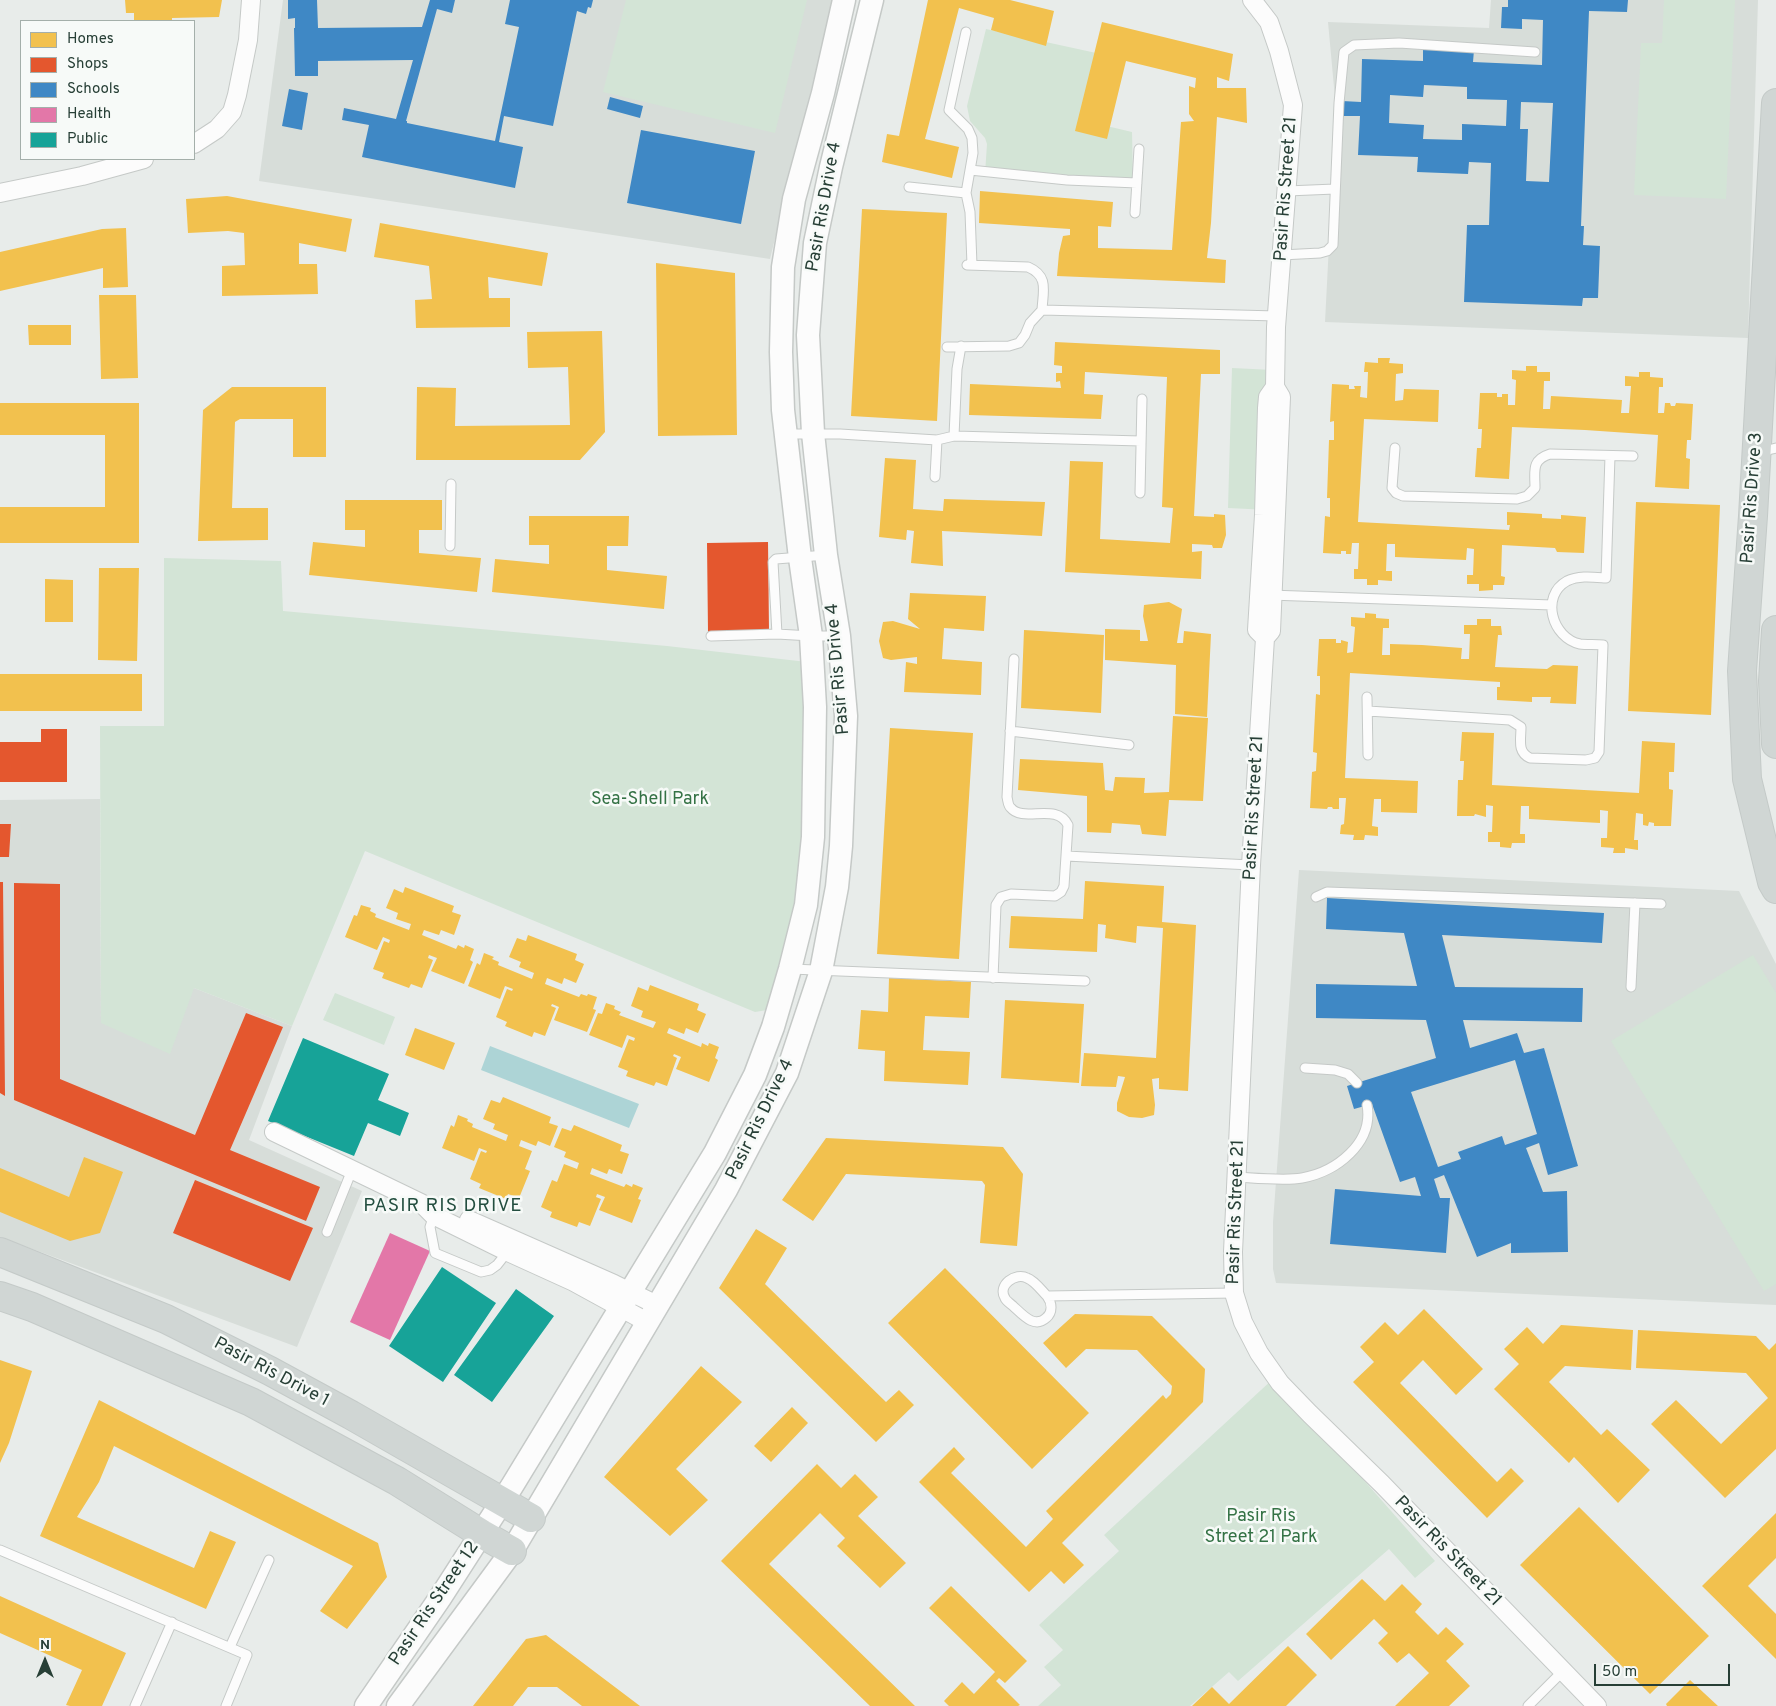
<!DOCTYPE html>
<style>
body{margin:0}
#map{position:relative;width:1776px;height:1706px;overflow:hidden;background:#e8ecea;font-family:Overpass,sans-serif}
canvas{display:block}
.legend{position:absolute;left:20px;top:20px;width:175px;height:140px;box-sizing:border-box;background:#f7faf8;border:1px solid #a4afaa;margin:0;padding:6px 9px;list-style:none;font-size:15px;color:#273f36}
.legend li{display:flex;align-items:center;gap:10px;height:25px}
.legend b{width:25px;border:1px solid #a4afaa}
.north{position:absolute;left:20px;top:1636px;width:50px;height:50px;-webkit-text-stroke:4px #f7faf8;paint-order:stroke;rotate:0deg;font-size:14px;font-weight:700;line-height:20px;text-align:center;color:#273f36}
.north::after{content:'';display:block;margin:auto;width:18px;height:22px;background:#273f36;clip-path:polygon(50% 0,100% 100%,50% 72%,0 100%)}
.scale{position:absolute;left:1594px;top:1664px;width:136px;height:22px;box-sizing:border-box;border:2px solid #273f36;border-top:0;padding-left:6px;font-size:15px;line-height:18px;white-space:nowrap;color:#273f36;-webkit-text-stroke:4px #f7faf8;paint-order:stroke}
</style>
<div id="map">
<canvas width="1776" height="1706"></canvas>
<ul class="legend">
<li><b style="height:14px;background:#f2c14e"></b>Homes</li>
<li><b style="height:14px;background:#e4572e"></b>Shops</li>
<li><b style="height:14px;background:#3f88c5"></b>Schools</li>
<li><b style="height:14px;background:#e377a8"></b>Health</li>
<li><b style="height:14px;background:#17a398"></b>Public</li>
</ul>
<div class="north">N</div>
<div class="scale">50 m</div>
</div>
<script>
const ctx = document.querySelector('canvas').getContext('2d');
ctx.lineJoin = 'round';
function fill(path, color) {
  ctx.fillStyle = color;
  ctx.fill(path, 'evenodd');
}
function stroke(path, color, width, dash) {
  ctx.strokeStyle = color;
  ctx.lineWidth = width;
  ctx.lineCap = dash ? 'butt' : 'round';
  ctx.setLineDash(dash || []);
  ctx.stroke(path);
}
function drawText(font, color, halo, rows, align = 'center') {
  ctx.font = font + ' Overpass,sans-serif';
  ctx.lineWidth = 5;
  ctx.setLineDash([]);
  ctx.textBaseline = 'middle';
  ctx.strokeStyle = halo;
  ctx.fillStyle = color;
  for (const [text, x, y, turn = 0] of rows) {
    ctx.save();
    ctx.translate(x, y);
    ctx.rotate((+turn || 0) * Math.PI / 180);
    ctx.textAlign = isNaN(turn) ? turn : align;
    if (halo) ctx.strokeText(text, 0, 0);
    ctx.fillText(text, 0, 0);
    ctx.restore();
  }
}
fill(new Path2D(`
 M283,0h550l-63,259 -511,-78z
 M1491,0h267l-10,338 -423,-16 11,-213 -8,-87 161,6z
 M100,799l1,224 93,-35 98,38 -43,114 113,51 -65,156 -297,-110v-437z
 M1299,870l440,21 37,73v341l-500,-22 -3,-14v-47z`), '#d7ddd9');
fill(new Path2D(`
 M626,0h181l-32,133 -172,-41z
 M1664,0h71l-9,199 -92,-4 7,-152h21z
 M986,29l124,27 -16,67 38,9 1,47 -148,-5 2,-30 -2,-6 -15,-17 -3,-15z
 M1232,368l41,2 -4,140 -41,-2z
 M164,558l117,3 2,50 384,35 140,16v140l-7,81 -27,126 -18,3 -390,-161 -73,175 -98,-38 -24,66 -69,-31 -1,-297h64z
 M1753,955l23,38v291l-12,7 -153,-250z
 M335,993l60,24 -11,28 -61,-25z
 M1274,1378l161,183 -20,17 -26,-29 -151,132 -9,-9 -39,34h-152l23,-21 -17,-18 19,-17 -24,-25 80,-74 -15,-16z`), '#d3e4d6');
fill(new Path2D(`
 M490,1046l149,58 -10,24 -148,-58z`), '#add4d6');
fill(new Path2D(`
 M125,0h97l-3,17 -47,1v3h-38v-8h-8z
 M928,0h82l44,11 -8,35 -55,-16 3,-12 -35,-10 -34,131 34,8 -7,31 -70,-16 5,-28 12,2z
 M1102,22l131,32 -4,27 -12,-4v11h29l1,35 -30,-6 -6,106 -4,35 19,2 -1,23 -168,-7 2,-23 4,-17 7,-1v-6l-91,-6 1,-32 133,11 -2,25 -13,-1v22l74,2 9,-128 13,-1 -5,-7v-28l6,2 1,-10 -70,-17 -19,78 -32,-8z
 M227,196l125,23 -6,33 -47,-9v21h18l1,30 -96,2v-30l23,-1 -1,-32 -16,-2 -40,2 -2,-34z
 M862,209l85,4 -10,208 -86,-5z
 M380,223l168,30 -6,33 -54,-9 1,21h21v29l-94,1 -1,-28 17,-1 -3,-33 -55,-9z
 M126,228l2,59 -25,1v-20l-103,23v-39l102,-23z
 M656,263l79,10 2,162 -79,1z
 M99,295h37l2,83 -37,1z
 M28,325h43v20h-42z
 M602,331l3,101 -25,28h-164l1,-73 39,1 -1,38 115,-1 -2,-58 -40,1 -1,-36z
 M1055,342l165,8v24h-19l-7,142 20,1v-3l11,1 1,20 -4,13h-9l-1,-3 -20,-1v8l10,-1 -1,28 -136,-7 5,-111 33,1 -3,77 70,4 3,-35 -11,-1 5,-130 -82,-5 -1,22 19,1 -2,24 -132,-4 1,-31 91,4 -1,-7 -4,1v-9h6v-7l-8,-1z
 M1378,358h12l-1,5 14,1v9l-7,1 -1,27 8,-1 1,-11 35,1 -1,32 -74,-3 -6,103 151,8 1,-5h-3v-13l35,2v4l19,1v-4l25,2 -2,36 -27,-1 -2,-4 -53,-3 -1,31 4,1 -1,8h-11v5l-14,1v-7h-12v-9h6l1,-26 -7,-1 -1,12 -71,-3v-13h-8l-1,27h6v10l-14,-1v5h-11v-6h-13v-10h4l1,-26h-7l-1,11h-5v-3h-5v3l-18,-1 2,-37 5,1v-19h-3l2,-58h5v-19l-4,1 2,-38 17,1v4h6l-1,-3h7l-1,11 7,1 1,-26h-4l1,-10 13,1z
 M1526,366h11v6h13v9h-6l-1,28h7l1,-13 71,4 -1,13h8l2,-27h-6v-10l14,1v-5h11v5l13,1v9h-4l-1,26h6l1,-10h5l1,3h4l1,-3 17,1 -2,36h-4l-1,18 4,1 -1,30 -34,-2 3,-52 -73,-5 -73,-3 -3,52 -34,-2 2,-29h4l1,-19h-4l2,-36h17v4h5v-3h6v11h7l1,-25 -4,-1v-9l14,1z
 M232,387h94v70h-33v-38h-53l-5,3 -3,86h36v32l-70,1 5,-131z
 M0,403h139v140h-139v-36h105v-72h-105z
 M885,458l31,2 -3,49 30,2 1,-12 101,3 -3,34 -100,-5 1,35 -32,-3 3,-32 -7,-1 -1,10 -27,-3z
 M345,500h97v30h-23v23l62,5 -4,34 -168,-17 4,-33 52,5v-17h-20z
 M1636,502l84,3 -9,210 -83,-4z
 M529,516h100l-1,30h-21v24l60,6 -3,33 -172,-17 3,-33 54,5v-19h-20z
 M99,568h40l-2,93 -39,-1z
 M45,579l28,1v42h-28z
 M910,593l76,3 -2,35 -40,-3 -2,31 40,3 -1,33 -77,-3 2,-30 11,2v-7l-26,3 -8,-2 -4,-17 4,-19 10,-1 27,8 -12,-10z
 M1169,602l13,7 -5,34h6l1,-12 27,3 -4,83 -32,-3 1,-49 -71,-5v-31l35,1v11h8l-5,-25 1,-11z
 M1365,613l11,1v4l13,1v9h-6l-1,27h8v-11l32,1 40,3 -1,11h8l1,-25h-6v-9h13v-6h14v7h10l1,9h-4l-3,32 52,2 6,-4 25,1 -2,38 -26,-1 1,-6h-19v5l-35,-2v-13h3v-5l-150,-9 -5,105 73,3 -1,32 -36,-1v-13h-7l-2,27 6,1v9l-13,-1 -1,5h-11l1,-5 -14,-1 1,-9 3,-1 2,-26h-7v11h-6l-1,-2h-4l-1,2 -17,-1 2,-36 4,-1 1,-18 -4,-1 3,-58 4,1v-19h-3l2,-37h17v4h5v-3l7,2 -1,11 6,-1 2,-25 -4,-1v-9l14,1z
 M1024,630l80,5 -3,78 -80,-5z
 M0,674h142v37h-142z
 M1173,716l35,2 -5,83 -34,-1 -3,36 -24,-2 -2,-9 -28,-2 -1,10 -24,-1v-36l-69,-6 2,-31 83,4 2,27 8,1 2,-14 30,1 -1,15 25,-1z
 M890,728l83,5 -14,226 -82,-5z
 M1462,732l32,1 -2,52 147,8 3,-52 33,2 -1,29h-5v17l4,1 -2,36h-17v-3l-5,-1 -1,4 -5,-1v-11l-7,-1 -2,27h4v10l-13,-2v5h-12l1,-5 -13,-1v-9h6l1,-27 -8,-1v13l-36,-2 -35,-2v-13h-8l-1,28h5v9h-13l-1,5 -11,-1v-5h-12v-10h4l1,-26 -7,-1v12l-11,-3 -1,2h-17l1,-36h5l1,-19h-4z
 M1085,881l79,5 -2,36 34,3 -8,166 -29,-2v-11l-7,1 3,26 -1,10 -12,3 -13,-1 -12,-6v-8l8,-26 -7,-1 -2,11 -35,-1 3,-33 72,5 7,-130 -26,-2 -1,17 -31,-5 1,-13 -8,-1 -1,28 -88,-4 2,-32 72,3z
 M405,887l49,19 -2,6 9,3 -7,20 -13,-5 -2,5 -15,-5 -2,5 34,14 2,-4 6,3 1,-3 9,4 -4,11 3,2 -9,22 -33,-13 6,-13 -8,-3 -1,3 5,2 -11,28 -11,-4 -2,4 -27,-10 2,-5 -11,-4 11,-28 5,2 1,-3 -7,-3 -6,13 -32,-13 9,-22 3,1 4,-11 10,3 -1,3 6,3 -1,3 34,13 2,-6 -15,-5 2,-6 -12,-5 8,-19 9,4z
 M528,935l49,19 -2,6 9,4 -8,19 -12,-5 -2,6 -15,-6 -2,6 34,13 2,-3 6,2 1,-2 9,3 -4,12 3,1 -9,22 -33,-12 5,-13 -7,-3 -1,2 5,2 -11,28 -11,-4 -2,5 -27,-11 2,-4 -11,-5 11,-28 5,2 1,-2 -8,-3 -5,13 -32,-13 9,-23 3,2 4,-12 10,4 -2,2 7,3 -1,3 34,14 2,-6 -15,-6 2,-5 -12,-5 8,-19 9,3z
 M889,978l82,4 -2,36 -44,-2 -2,34 47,2 -2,33 -84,-4 1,-30 -27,-2 3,-39 27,2z
 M650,985l49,19 -2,6 9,4 -8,19 -12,-5 -2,6 -15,-6 -2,5 34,14 1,-4 6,3 1,-3 10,4 -4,11 3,2 -9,22 -33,-13 5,-12 -7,-3 -1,2 4,2 -10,28 -11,-4 -2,4 -28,-10 2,-5 -10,-4 11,-28 5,2 1,-3 -8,-3 -5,13 -33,-13 9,-22 4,1 4,-11 9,3 -1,3 7,3 -2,3 34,13 3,-6 -15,-5 2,-6 -12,-5 7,-19 10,4z
 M1005,1000l79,4 -5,79 -78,-5z
 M415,1028l40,15 -11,27 -39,-15z
 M503,1097l48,20 -2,6 9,3 -8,20 -12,-5 -2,5 -15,-6 -2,6 13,5 -7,18 5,2 -11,27 -11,-4 -2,5 -27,-11 2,-4 -11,-5 11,-28 5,2 1,-2 -8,-3 -5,13 -32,-13 9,-23 3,2 4,-12 10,4 -1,2 6,3 -1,3 34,14 2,-6 -15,-6 2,-5 -12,-5 8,-19 9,3z
 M574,1125l48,20 -2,6 9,3 -7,20 -13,-5 -2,5 -15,-6 -2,6 34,13 2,-3 6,3 1,-3 10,4 -5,11 3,1 -9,23 -33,-13 6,-13 -8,-3 -1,3 5,2 -11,27 -11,-4 -2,5 -27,-10 2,-5 -11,-5 11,-27 5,2 7,-18 13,5 2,-6 -15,-6 2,-5 -12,-5 8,-19 9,3z
 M826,1138l177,9 20,27 -6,72 -37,-3 5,-58 -3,-4 -136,-7 -33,47 -31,-21z
 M84,1157l39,15 -23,61 -30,8 -70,-29v-44l69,29z
 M756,1229l31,19 -22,36 121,118 13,-12 15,15 -38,37 -157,-154z
 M945,1268l144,145 -57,56 -144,-146z
 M1424,1309l59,60 -27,26 -33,-35 -23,23 97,99 14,-14 13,13 -37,37 -134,-136 21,-20 -14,-15 25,-25 13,13z
 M1075,1314l77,2 53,53 -2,33 -141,141 22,22 -20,19 -13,-13 -22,21 -110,-110 35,-35 11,12 -14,14 75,74 27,-28 -7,-8 117,-116 3,4 5,-5 1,-8 -35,-36 -51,-1 -20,19 -23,-25z
 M1561,1325l72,5 -2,40 -66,-4 -16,16 52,53 6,-6 43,41 -32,33 -44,-46 -5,6 -75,-74 25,-25 -15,-15 23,-22 16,17z
 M1638,1330l118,6 13,14 7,-7v106l-51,49 -74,-74 25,-24 45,44 47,-46 -22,-25 -110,-5z
 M0,1360l32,11 -23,72 -9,20z
 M701,1366l41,36 -66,67 32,31 -38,36 -66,-59z
 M99,1400l279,143 9,34 -40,52 -27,-18 33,-45 -239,-120 -15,36 -22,35 117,51 16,-37 26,11 -30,67 -166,-73z
 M792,1407l16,16 -37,39 -17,-16z
 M817,1464l24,24 14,-14 23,23 -20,19 48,47 -26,25 -43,-42 8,-8 -25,-25 -51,51 146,142h-45l-149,-145z
 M1579,1507l130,129 -59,58 -130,-129z
 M1776,1513v45l-28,28 28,28v45l-74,-73z
 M1362,1579l23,22 17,-17 20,20 -7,8 23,23 8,-8 18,17 -18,17 24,25 -21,20h-54l34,-33 -20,-20 -12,10 -19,-20 10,-10 -14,-14 -43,41 -25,-26z
 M951,1586l76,75 -22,22 -6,-5 -3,3 24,24 -2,1h-69l-5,-5 18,-19 12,12 21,-22 -66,-64z
 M0,1596l126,57 -24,53h-32l-4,-1 16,-35 -82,-37z
 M546,1635l94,71h-58l-25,-19h-29l-15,19h-40l53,-67z
 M1288,1646l29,29 -31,31h-94l20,-19 17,17z
 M1690,1680l28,26h-51l-1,-2z`), '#f2c14e');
fill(new Path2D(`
 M768,542l1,89 -61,1 -1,-89z
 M41,729h26v53h-67v-40h41z
 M0,824h11l-2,33h-9z
 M0,882h3l2,214 -5,-3z
 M14,883l46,1v195l135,56 51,-122 37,14 -53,123 90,37 -14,34 -292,-121z
 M195,1180l118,48 -23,53 -117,-48z`), '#e4572e');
fill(new Path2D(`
 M288,0h29l1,28 104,-1 8,-27h25l-3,13 -15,-4 -31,112h1v2l88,18 24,-114 -14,-3 5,-24h83l-2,8 -3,-1 -2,7 -9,-3 -24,115 -49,-10 -5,26 24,5 -8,41 -153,-31 7,-32 -27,-5 2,-12 52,11 17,-59 -95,1v15h-23l-1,-48h1v-10l-7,1z
 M1508,0h120l-1,12 -38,-1 -8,215h3l-1,19 17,1 -2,52h-15l-1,8 -118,-4 3,-77h22l2,-62 -22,-1 -1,12 -51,-2 1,-15 -60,-2 2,-39h-18v-15l19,1 1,-43 61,2v-13l51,2 -1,12 69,3 1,-45 -21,-1v10l-21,-1 1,-21h6zM1424,85l43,2v12l40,1 -1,26 -44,-2v16l-39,-1 1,-14 -35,-2 1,-28 33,2zM1521,102l32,1 -4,79 -23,-1 2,-52h-8z
 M289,89l19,4 -6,37 -20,-4z
 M610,97l33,9 -3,12 -33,-9z
 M641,130l114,21 -14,73 -114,-21z
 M1327,898l277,15 -2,30 -160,-8 13,52 128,1 -1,34 -119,-2 7,28 47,-15 7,20 20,-5 34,118 -30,9 -9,-32 -13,5 17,44 24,-1 1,61 -57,1v-10l-34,14 -33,-82 -10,4 6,19h10l-4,55 -116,-9 5,-55 86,7 -6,-19 -15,5 -28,-78 -18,5 -7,-23 89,-28 -10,-38 -110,-2v-34l101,2 -13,-53 -78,-4zM1515,1060l22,74 -32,11 -3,-9 -44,16 3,7 -23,8 -27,-75z`), '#3f88c5');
fill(new Path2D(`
 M390,1233l40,18 -40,89 -40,-18z`), '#e377a8');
fill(new Path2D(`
 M303,1038l86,36 -11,26 31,13 -9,23 -32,-13 -14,33 -86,-35z
 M442,1267l54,36 -53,79 -54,-36z
 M516,1289l38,27 -62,86 -38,-27z`), '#17a398');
const service = new Path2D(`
 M966,32l-17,78 19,19 4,9 1,15 -7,40 4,19 2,53
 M970,170l97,10 70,3
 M909,187l57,6
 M1287,191l48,-2
 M1135,213l4,-64
 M1281,255l39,-2 7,-2 6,-6 6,-142 5,-51 10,-7 45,-2 136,9
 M1042,310l235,6
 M947,347l62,-1 10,-3 6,-8 5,-12 12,-13c1,-19 7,-34 -14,-43l-61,-2
 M786,434h54l97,6 17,-4 187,5
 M954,436l3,-67 4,-23
 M1395,448l-3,40 4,5 7,3 114,3 10,-3 8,-8c0,-17 -4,-28 15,-34l83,2
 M1763,457l5,-7 8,-2
 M935,477l2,-37
 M1140,493l2,-94
 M450,546l1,-62
 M1270,595l282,10
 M777,634l-4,-72 3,-3 50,-4
 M711,636l66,-2 34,2h27
 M1367,697l1,58
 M1368,711l142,9 11,7c0,13 -4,25 9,31l56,2 9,-2 4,-6 4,-107c-7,-1 -16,0 -23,-1 -28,-6 -40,-48 -13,-63 12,-6 26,-4 39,-3l4,-122
 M1010,731l119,14
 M1066,856l185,9
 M1316,897l11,-5 334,12
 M791,969l294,12
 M993,978l3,-73 5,-8 10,-3 44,2 6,-4 3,-6 4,-61c-11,-23 -45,-2 -57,-17 -3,-2 -3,-7 -4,-11l7,-138
 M1631,987l4,-84
 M1305,1068l30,2 13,4 9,9
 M1237,1177c18,1 48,4 65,1 34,-6 72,-35 65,-73
 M437,1206l-7,21 5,26 46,19 9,-2 7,-5 11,-14
 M327,1232l25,-62
 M1047,1296c5,7 6,16 -1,22 -12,11 -24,-4 -33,-12 -2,-2 -7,-5 -8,-8 -8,-13 11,-26 22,-20 8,3 14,12 20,18l187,-3
 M0,1550l247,105 -21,51
 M230,1647l39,-87
 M135,1706l37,-84
 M1528,1706l34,-34`);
const minor = new Path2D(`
 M1252,0l17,22 10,29 14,54 -17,222 -1,60 6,10 -10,234 -6,7 -14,227 -18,387 1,41 9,29 16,31 21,30 30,31 72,70 215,222
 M194,144l23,-15 15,-17 5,-17 11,-55 3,-40
 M0,193l82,-17 62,-17
 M1265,638l-8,-8 7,-115 3,-107 1,-11 7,-10
 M274,1132l147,71 12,12 75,37 66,30 73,40
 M469,1220l145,64 43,21`);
const tertiary = new Path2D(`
 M366,1706l74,-108 72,-112 203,-333 40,-78 18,-48 17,-58 16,-64 7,-68 2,-130 -4,-71 -11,-78 -17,-148 -2,-58 2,-85 11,-68 29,-106 21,-93
 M398,1706l114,-155 214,-361 61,-117 34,-102 16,-84 4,-41 5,-130 -7,-80 -13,-81 -13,-122 -5,-98 7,-92 16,-76 41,-167`);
const primary = new Path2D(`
 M1776,103l-23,413 -11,155 5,108 25,103 4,7
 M1776,630l-3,51 3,63
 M0,1252l166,67 104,52 81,44 180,103
 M0,1296l32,11 219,95 146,79 85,53 30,17`);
stroke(service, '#c5c9c7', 11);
stroke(minor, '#c5c9c7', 20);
stroke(tertiary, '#c5c9c7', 25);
stroke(primary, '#c4cac8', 30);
stroke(service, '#fcfcfc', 9);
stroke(minor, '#fcfcfc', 18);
stroke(tertiary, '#fcfcfc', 22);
stroke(primary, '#d0d6d4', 28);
drawText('18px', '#273f36', '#f7faf8', [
 ["Pasir Ris Street 21",1287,189,-86],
 ["Pasir Ris Drive 4",825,207,-80],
 ["Pasir Ris Drive 3",1753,498,-86],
 ["Pasir Ris Drive 4",839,669,-95],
 ["Pasir Ris Street 21",1255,808,-87],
 ["Pasir Ris Drive 4",761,1120,-64],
 ["Pasir Ris Street 21",1237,1212,-88],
 ["Pasir Ris Drive 1",271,1373,28],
 ["Pasir Ris Street 21",1447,1552,46],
 ["Pasir Ris Street 12",435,1604,-56]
]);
drawText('18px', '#347245', '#f7faf8', [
 ["Sea-Shell Park",650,800],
 ["Pasir Ris",1261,1517],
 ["Street 21 Park",1261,1538]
]);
ctx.letterSpacing = '1px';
drawText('19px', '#244f40', '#f7faf8', [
 ["PASIR RIS DRIVE",443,1207]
]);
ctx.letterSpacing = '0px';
</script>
